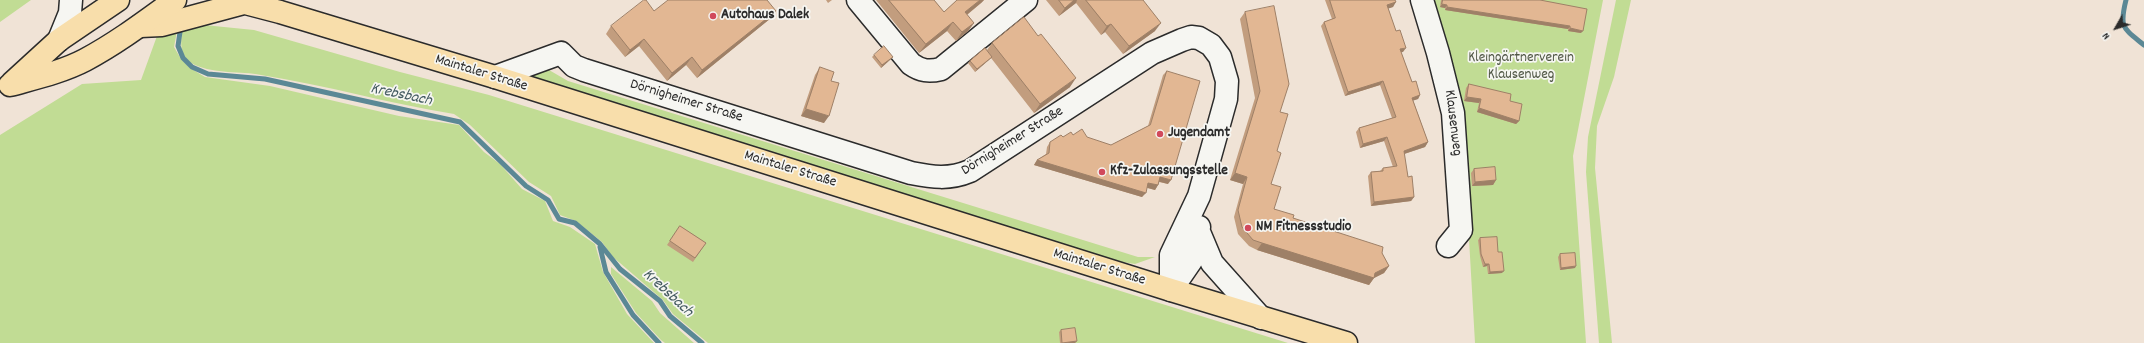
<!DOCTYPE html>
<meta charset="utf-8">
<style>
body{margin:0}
#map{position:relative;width:2144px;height:343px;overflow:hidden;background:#f0e3d6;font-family:Dekko,sans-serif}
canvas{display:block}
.north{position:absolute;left:2096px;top:8px;width:40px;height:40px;-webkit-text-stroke:3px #f6f6f2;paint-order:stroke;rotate:231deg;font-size:11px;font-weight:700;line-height:16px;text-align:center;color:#2b2b2b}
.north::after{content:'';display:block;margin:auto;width:14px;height:18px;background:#2b2b2b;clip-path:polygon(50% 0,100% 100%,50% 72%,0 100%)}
</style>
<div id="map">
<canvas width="2144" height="343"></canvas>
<div class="north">N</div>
</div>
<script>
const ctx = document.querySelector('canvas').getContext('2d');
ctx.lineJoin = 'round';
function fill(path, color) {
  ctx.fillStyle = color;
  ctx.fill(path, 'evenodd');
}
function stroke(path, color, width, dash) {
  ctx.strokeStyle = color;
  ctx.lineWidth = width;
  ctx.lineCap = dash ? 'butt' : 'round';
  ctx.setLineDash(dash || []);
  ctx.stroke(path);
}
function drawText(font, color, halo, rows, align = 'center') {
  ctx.font = font + ' Dekko,sans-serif';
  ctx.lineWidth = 3.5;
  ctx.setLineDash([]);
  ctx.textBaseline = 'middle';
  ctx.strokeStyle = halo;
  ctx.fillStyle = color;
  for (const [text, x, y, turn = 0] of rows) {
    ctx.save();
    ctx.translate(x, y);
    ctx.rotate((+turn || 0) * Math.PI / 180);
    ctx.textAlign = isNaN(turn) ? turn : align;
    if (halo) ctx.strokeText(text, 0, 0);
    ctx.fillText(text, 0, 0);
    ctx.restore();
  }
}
fill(new Path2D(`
 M0,0h31l-31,22z
 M1430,0h173l-30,156 13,187h-111l-14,-243z
 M1616,0h15l-17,77 -17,49 -2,42 17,175h-13l-13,-171 2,-35z
 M204,25l50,5 146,42 89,23 799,248h-580l-35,-29 -10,-14 -50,-43 -11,-15 -26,-21 -16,-6 -9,-19 -22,-14 -59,-57 -16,-11c-64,-10 -128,-29 -193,-39 -20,-4 -46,-1 -66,-10 -16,-8 -15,-22 -12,-37z
 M177,31l-3,16 7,12 9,9 15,9 65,9 129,30 60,9 25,27 16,12 22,25 23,12 8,20 17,6 25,17 8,28 24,42 27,29h-654v-208l82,-51 59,-4 16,-44z
 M541,69l8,1 19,11 570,176h17l-20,7 -19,-3 -591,-181v-5z
 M611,267l41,34 8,12 34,30h-29l-4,-3 -25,-27 -25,-39z`), '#c1dc94');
stroke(new Path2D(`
 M2126,0c-7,28 -3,28 18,45
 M180,32l-2,14 5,12 9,9 16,7 57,5 195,43 66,64 22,14 11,19 16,4 25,21 20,25 40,32 10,15 32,27
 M600,247l6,25 27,43 26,28`), '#5b8895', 5);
const minor = new Path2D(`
 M858,0l53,64c10,7 18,8 30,5l85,-69
 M1422,0l16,53 15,60 8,117 -13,16
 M59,40l11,-27 1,-13
 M495,77l66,-24 13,13 10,4 327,103c21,4 38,7 59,-2l182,-118 30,-13 9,-3 8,1 12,7 9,12 7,24 -1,18 -27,97 -28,59v35
 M1199,232l13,31 49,55
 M1171,290l20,-29 8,-34`);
const major = new Path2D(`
 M234,0l46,12 215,65 676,213 175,53
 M140,26l22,-1 82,-22`);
const highway = new Path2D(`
 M12,83l47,-43 59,-40
 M10,85c25,-7 52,-13 75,-25 32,-17 61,-39 90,-60`);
stroke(minor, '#2b2b2b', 25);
stroke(major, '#2b2b2b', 25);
stroke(highway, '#2b2b2b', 25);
stroke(minor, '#f6f6f2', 22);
stroke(major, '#f8deab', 22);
stroke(highway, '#f8deab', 22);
fill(new Path2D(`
 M826,0h6l-4,3z
 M876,0h58l10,12 13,-12h27l-3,3 -14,12 7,8 -6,8 -12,10 -9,-10 -28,22z
 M1046,0h97l12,31 -32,23 -18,-22 -4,3 -25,-32 -17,13z
 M1325,0h70l-2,7 -5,1 15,44h-2l11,30 8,13 -2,4 -5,1 15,42 -3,5 -21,7 4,23 6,20 -3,4 -40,5 -3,-30 3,-4 9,-1 3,-3 10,-1 -9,-26 -24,7 -4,-16 3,-4 33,-10 -12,-33 -35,11 -24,-70 3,-4 8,-3z
 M1441,0h99l41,33 -13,-2v-2l-123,-19v-2l-5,-1z
 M654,11h122l-5,7 -74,60 -11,-13 -19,16 -28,-35 -14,11 -19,-23 5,-8z
 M1245,12l35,100 -3,39 -6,33 3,25 19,9 89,35 7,13 -5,7 -10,5 -5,7 -112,-35 -8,-4 -11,-12 -4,-17 9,-33 -13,-4 25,-82 -15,-79z
 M992,43l78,44 -36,26 -43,-55 -16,14 -7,-9 2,-2 17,-11z
 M874,55l17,4 -10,9 -9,-11z
 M820,67l11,14 -7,42 -23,-7 14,-41z
 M1167,71l1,113 -9,-2 -1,3 -3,5 -8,-2 -5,9 -108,-32 3,-5 9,-6 1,-7 3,-5 13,-5 10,-2 38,10 37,-19 15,-51z
 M1469,84l41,17 9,20 -3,3 -39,-12 2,-9 -15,-2 2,-13z
 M1474,169l22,11 -3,5 -21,1 -1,-13z
 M680,226l26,17 -13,19 -26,-17z
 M1480,238l18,14 4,21 -14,1 -1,-8 -4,1 -3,-11 -2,-16z
 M1560,254l15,14 -15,2 -2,-13z
 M1061,330l16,11 -2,2h-15l-1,-11z`), '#c29d7e');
fill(new Path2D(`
 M980,0h4l-3,3 -22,18 6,-9z
 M1074,0h3l-1,3 -17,13 6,-8z
 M1396,2l-3,5 -9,3 3,-5z
 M1442,4l5,1 -2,3 -5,-1z
 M1447,7l123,19 -2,3 -123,-19z
 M776,11l-5,7 -74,60 5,-8z
 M953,22l-6,9 -28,22 7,-9z
 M974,23l-6,8 -12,10 6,-9z
 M1161,23l-6,8 -32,23 6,-8z
 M1111,24l-6,8 -4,3 6,-9z
 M1570,28l13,3 -2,2 -13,-2z
 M644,39l-5,7 -14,11 5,-7z
 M1406,48l-3,4 -6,1 3,-4z
 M692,57l-6,8 -19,16 5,-8z
 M893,57l-2,2 -10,9 1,-3z
 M992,57l-2,2 -15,13 2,-3z
 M1076,78l-6,9 -36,26 6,-9z
 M1383,81l-3,4 -35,11 3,-4z
 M1420,95l-2,4 -9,3 3,-4z
 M1467,97l14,2 -2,4 -15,-2z
 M1479,108l40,13 -3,3 -39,-12z
 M806,109l23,7 -5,7 -23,-7z
 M1387,137l-3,4 -24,7 3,-4z
 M1428,142l-3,5 -24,8 3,-4z
 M1037,160l109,33 -4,4 -108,-32z
 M1235,173l12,4 -4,7 -13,-4z
 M1160,177l11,3 -3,4 -11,-3z
 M1496,180l-3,5 -21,1 3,-4z
 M1148,183l10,2 -3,5 -10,-3z
 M1414,197l-3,4 -40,5 3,-4z
 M1262,243l113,30 14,-7 -5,7 -10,5 -5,7 -112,-35z
 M1485,264h4l-2,2 -4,1z
 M1576,266l-1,2 -15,2 1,-2z
 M1504,271l-2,2 -14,1 2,-2z
 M1077,341l-2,2h-14h1z`), '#9e8067');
const building = new Path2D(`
 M644,0h2l8,11 14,-11h99l9,11 -74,59 -10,-13 -20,16 -28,-34 -14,11 -19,-24z
 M889,0h45l10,12 13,-12h23l-15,12 9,11 -12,9 -9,-10 -27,22z
 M1059,0h15l-9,8z
 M1086,0h57l18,23 -32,23 -18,-22 -4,2z
 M1330,0h65l1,2 -9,3 9,26 4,-1 6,18 -6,1 12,33 4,-1 4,14 -8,3 16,44 -24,9 4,26 4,-1 2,21 -40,5 -3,-30 12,-1v-3l14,-2 -10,-29 -24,7 -4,-16 37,-11 -13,-36 -35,11 -24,-70 11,-4z
 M1443,0h97l47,9 -4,22 -13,-3v-2l-123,-19v-2l-5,-1z
 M1274,6l15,78 -9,28 8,2 -11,37 4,2 -10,31 10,3 -7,22 20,6 -1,3 90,29 -1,6 7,13 -14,7 -1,5 -112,-35 -9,-3 -11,-13 -4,-17 9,-33 -12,-4 25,-82 -15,-79z
 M1024,17l14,19 3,-2 35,44 -36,26 -48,-61z
 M884,46l9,11 -11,8 -8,-10z
 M985,48l7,9 -15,12 -7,-8z
 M820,67l14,5 -3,9 8,2 -10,33 -23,-7z
 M1167,71l33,10 -29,99 -11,-3 -2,8 -10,-2 -2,10 -109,-33 12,-7 1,-11 11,-7 2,2 8,-5 2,3 9,-6 5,8 24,8 39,-20z
 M1469,84l42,10 -1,7 12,3 -3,17 -40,-13 2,-9 -14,-2z
 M1495,167l1,13 -21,2 -1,-13z
 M680,226l26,17 -11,15 -25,-17z
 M1497,237l1,15h4l2,19 -14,1 -1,-8h-4l-4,-10 -1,-16z
 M1575,253l1,13 -15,2 -1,-14z
 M1075,328l2,13 -15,2 -1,-13z`);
fill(building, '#e2b793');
stroke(building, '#9e8067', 1);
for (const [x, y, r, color] of [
 [713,16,4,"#d1495b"],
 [1160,134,4,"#d1495b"],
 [1102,172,4,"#d1495b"],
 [1248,228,4,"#d1495b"]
]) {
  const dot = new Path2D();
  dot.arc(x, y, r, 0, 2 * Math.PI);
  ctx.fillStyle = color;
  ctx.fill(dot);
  stroke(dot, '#f6f6f2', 1.5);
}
drawText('bold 15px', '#2b2b2b', '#f6f6f2', [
 ["Autohaus Dalek",721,16],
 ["Jugendamt",1168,134],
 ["Kfz-Zulassungsstelle",1110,172],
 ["NM Fitnessstudio",1256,228]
], 'left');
drawText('15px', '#505745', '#f6f6f2', [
 ["Kleingärtnerverein",1521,59],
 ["Klausenweg",1521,76]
]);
drawText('15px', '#2b2b2b', '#f6f6f2', [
 ["Maintaler Straße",481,74,17],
 ["Dörnigheimer Straße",686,102,17],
 ["Klausenweg",1452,123,83],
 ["Dörnigheimer Straße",1013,142,-32],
 ["Maintaler Straße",790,170,17],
 ["Maintaler Straße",1099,268,17]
]);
drawText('italic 16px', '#435a60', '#f6f6f2', [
 ["Krebsbach",401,96,12],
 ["Krebsbach",667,294,43]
]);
</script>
